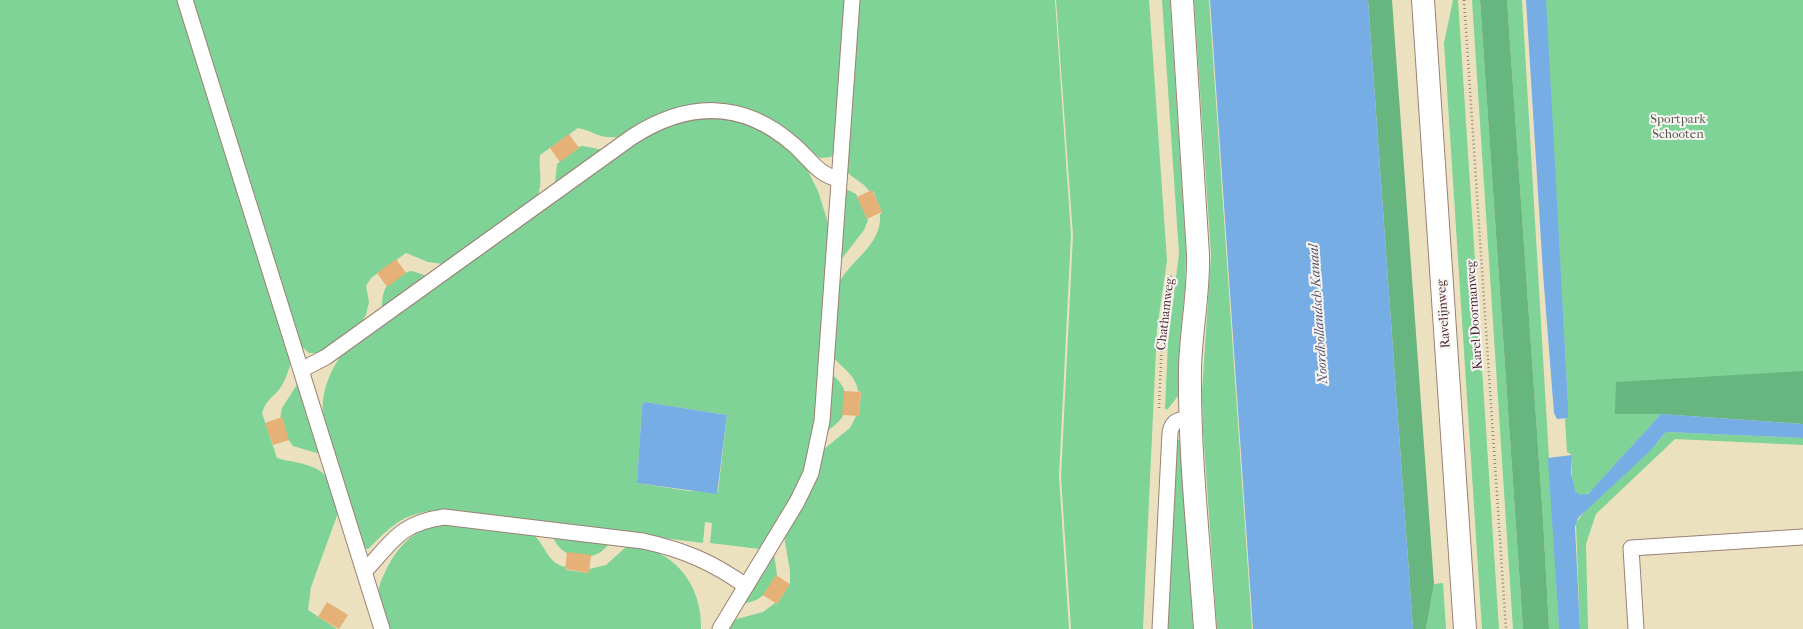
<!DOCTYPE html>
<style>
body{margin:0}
canvas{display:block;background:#ebe1bf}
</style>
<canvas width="1803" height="629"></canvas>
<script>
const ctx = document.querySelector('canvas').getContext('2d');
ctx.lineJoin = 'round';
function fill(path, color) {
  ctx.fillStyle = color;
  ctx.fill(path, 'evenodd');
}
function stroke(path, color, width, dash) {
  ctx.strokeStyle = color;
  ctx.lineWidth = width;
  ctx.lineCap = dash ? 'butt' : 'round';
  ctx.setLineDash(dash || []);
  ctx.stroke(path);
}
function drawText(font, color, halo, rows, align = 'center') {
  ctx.font = font + ' "IM FELL French Canon",serif';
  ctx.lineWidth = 4;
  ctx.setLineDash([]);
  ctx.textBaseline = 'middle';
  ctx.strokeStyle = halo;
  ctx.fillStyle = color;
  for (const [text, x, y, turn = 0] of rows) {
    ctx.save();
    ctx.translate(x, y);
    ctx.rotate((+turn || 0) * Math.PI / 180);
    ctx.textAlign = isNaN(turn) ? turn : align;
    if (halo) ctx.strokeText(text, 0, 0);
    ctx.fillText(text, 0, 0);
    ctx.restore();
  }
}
fill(new Path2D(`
 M0,0h178l113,363c-3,9 -7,22 -14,29 -7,7 -12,11 -15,21l15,45c17,5 38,5 50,19l11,36 -27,74 -3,23 29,19h-337z
 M192,0h653l-11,153 -3,4 -11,1c-5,-3 -10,-8 -14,-12 -15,-13 -31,-28 -50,-34 -35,-10 -75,-12 -107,7 -9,5 -20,17 -31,18 -20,2 -24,-6 -40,-9l-38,27c-2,14 4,28 -3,42l-94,67 -15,-2 -22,-9 -35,25 -5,8 3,16 -3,13 -5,8 -42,30h-10l-9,-8z
 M858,0h197l16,235 -12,241 10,153h-342l6,-9 30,-8 12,-9 2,1 13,-20v-13l-6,-35 40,-87 26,-21 6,-12h3l2,-24 -3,-1c-2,-16 -15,-22 -25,-34 1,-13 2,-66 6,-74 12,-24 43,-37 41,-69l2,-1 -9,-22 -3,1 -6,-7 -18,-13z
 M1056,0h93l18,261 -10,68 -14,300h-72l-10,-152 12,-242z
 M1162,0h8l16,252 -1,37 -5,50 -2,57 -11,14 -2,-2 3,-65 11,-89z
 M1194,0h15l43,629h-35l-14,-199 -1,-38 9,-137z
 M1453,0h5l41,629h-17l-38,-586z
 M1472,0h8l43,629h-10z
 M1507,0h15l37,629h-10l-6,-110z
 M1545,0h258v423l-142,-9 -70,77c-23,19 -19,-25 -19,-36l-5,-3 -2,-33 3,-1v-15z
 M705,117l15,1 30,7 29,16 27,26 12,24 11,35 -15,202 -8,34 -12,31 -34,56 -50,-6 2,-20 -7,-1 -2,21 -265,-33c-37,4 -45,15 -70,39l-4,-1 -41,-132c-2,-22 5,-41 17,-59l309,-223 25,-11zM645,402l82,13 -9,77 -29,-1 -52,-8 5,-78z
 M583,146l21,4 -49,34 2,-20 20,-17z
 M846,189l10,5 12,26 -4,10 -24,31z
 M412,271l15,5 -45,32c0,-5 0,-11 2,-16 2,-9 19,-20 28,-21z
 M831,374c14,9 22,30 10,45 -4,5 -10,9 -15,13z
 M298,383l22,71 -27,-8 -5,-7 -8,-20 2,-11z
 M1666,432l137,6v7l-128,-6 -79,75 -10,30 2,85h-8l-4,-106 8,-11 74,-70z
 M1177,438l3,3 13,188h-28l11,-190z
 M442,525l93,11c11,11 13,28 31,31v3l23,3v-4l17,-4 20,-18c9,1 20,1 28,4 32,13 48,45 47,78h-312c-4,-11 -10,-24 -10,-36 -1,-7 3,-14 6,-21 12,-25 29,-44 57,-47z
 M553,537l55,8c-14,19 -47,15 -55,-8z
 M774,554l3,21c-11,18 -12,24 -34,29z
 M1443,583l3,46h-20l8,-45z`), '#7fd396');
fill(new Path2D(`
 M1368,0h24l42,584 -8,45h-13z
 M1480,0h27l36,519 6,110h-26z
 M1803,371v53l-142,-10h-46l1,-32z`), '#67b57f');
fill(new Path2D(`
 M1210,0h158l45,629h-160z
 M1526,0h20l22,403v15l-11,1 -3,-6 -11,-140z
 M645,402l82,13 -10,79 -80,-11 5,-78z
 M1661,414l142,10v14l-137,-6 -16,19 -72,67 -3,9 5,102h-21l-11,-171 24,-3 -1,18 4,18 5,4 8,-1z`), '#77ade5');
fill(new Path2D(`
 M569,134l10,14 -19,14 -10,-14z
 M872,190l10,22 -15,7 -10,-22z
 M396,259l10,14 -19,14 -10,-14z
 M844,391l17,1 -2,24 -17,-1z
 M282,417l7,23 -16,5 -8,-22z
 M567,552l24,3 -2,18 -24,-4z
 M776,575l14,9 -13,20 -14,-9z
 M327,602l21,13 -9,14 -21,-12z`), '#e5b176');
const lane = new Path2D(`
 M185,0l197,629
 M301,370l25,-13 306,-220c56,-36 111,-37 162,8 15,13 25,31 45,34
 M364,572c28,-30 36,-49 80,-55l199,24c41,9 69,21 103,45
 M720,629l77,-127 14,-29 11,-52 30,-421
 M1160,629l10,-196c2,-13 9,-14 21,-14
 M1636,629l-5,-81 172,-11`);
const street = new Path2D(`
 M1182,0l16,255c1,38 -7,75 -8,113 -1,87 9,174 15,261`);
const primary = new Path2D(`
 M1423,0l42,629`);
stroke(lane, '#9a8075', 17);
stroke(street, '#9a8075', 24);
stroke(primary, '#9a8075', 24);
stroke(new Path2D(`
 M1464,0l42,629
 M1159,408l3,-71 9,-63`), '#9a8075', 2.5, [1, 3]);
stroke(lane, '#fff', 15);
stroke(street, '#fff', 22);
stroke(primary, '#fff', 22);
drawText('13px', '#5a554b', '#f6f6f2', [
 ["Sportpark",1678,120],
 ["Schooten",1678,135]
]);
drawText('13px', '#4a1f2b', '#f6f6f2', [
 ["Chathamweg",1166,314,-83],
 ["Ravelijnweg",1444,314,-94],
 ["Karel Doormanweg",1475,315,-94]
]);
drawText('italic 14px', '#5a516c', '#f6f6f2', [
 ["Noordhollandsch Kanaal",1319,314,-94]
]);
</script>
